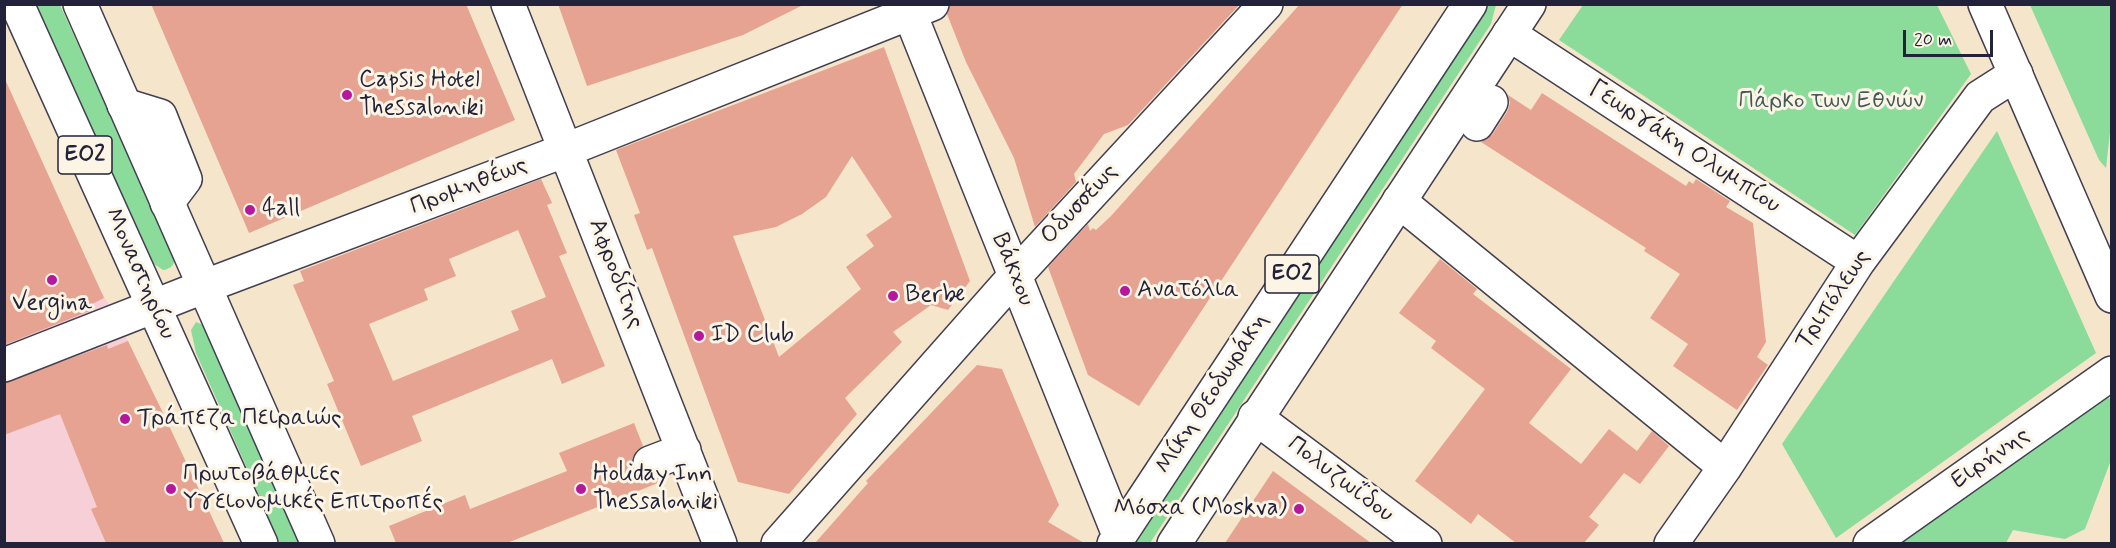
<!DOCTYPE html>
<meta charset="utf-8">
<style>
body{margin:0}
#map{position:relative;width:2116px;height:548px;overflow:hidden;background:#f5e5ca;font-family:Mynerve,sans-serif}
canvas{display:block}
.frame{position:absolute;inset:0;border:6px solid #22223b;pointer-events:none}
.scale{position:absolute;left:1903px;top:30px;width:90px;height:27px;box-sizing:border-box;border:3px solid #22223b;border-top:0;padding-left:8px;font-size:18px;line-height:21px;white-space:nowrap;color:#22223b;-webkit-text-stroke:4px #fcf5e5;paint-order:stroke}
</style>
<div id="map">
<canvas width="2116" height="548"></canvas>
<div class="frame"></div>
<div class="scale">20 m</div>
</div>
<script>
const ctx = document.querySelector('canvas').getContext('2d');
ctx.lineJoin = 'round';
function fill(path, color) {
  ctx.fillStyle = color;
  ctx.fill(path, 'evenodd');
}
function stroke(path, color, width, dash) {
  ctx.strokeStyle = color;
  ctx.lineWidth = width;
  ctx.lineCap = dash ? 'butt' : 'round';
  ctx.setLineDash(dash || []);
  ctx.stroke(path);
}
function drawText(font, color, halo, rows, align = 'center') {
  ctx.font = font + ' Mynerve,sans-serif';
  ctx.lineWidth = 6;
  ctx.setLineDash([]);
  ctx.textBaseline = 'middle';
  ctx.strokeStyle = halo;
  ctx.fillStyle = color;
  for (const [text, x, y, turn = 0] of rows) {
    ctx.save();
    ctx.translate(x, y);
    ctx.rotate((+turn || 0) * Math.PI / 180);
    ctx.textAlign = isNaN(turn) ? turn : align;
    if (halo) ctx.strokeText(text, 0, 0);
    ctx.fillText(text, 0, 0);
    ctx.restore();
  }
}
fill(new Path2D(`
 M4,77l85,191 39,73 96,202h-219z`), '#f6cfd7');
fill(new Path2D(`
 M36,5h24l114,250c2,8 -2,14 -11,15l-9,-6z
 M1489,5h7l-5,19 -341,519h-14z
 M1583,5h354l34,69 -116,161 -296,-195z
 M2030,5h81l1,109 -6,54 -7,-8z
 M1997,131l99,222 -260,185 -54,-94z
 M196,322l7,3 97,218h-20l-84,-190 -5,-23z
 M2104,389l7,12v59l-26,69 -20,10 -52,-9 -7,13 -129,1z`), '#8bdb9b');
fill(new Path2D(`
 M151,4h315l49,116 -266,113z
 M558,4h247l-62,31 -156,51z
 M950,4h290l-112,121 -24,9 -30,40 2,8 -41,45 -21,-69 -48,-96 -19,-48z
 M1300,4h103l-264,402 -51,-31 -40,-108 40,-43 2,7 3,-3 3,2 15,-14z
 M884,47l86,234 -22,29 -17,-5 -38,27 9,10 -57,56 12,16 -68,80 -51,-12 -86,-234 -5,2 -13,-35 6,-2 -24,-63zM852,156l40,61 -26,18 8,11 -28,21 15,22 -82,68 -46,-121 43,-9 26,-13 24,-17z
 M4,77l100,221 -14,7 2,5 -88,35z
 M1542,93l144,93 3,-5 4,3 3,-5 34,22 -4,6 27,16 13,119 -9,15 11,8 -31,45 -64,-44 15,-22 -38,-26 30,-44 -36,-23 2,-3 -165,-106 11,-7 15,-23 3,-9 -2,-8 23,15z
 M541,179l11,24 -5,2 20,48 -8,3 46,110 -43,18 -10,-25 -140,57 10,25 -61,25 -34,-82 7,-3 -41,-96 11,-4 -4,-10zM518,230l28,67 -35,14 8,19 -126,51 -24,-57 59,-24 -4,-11 32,-13 -7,-17z
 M1440,259l37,30 -4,5 98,75 -42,54 52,41 28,-35 28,22 15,-20 17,15 -29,38 -16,-11 -35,44 10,8 -15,18h-68l-38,-29 -7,10 -56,-43 70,-92 -54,-41 5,-7 -37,-28z
 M128,341l36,74 60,128h-118l-15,-34 6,-2 -37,-93 -56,21v-52l103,-38 1,4z
 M977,365l25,4 57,136 -11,17 36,21h-269l53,-60 -2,-2z
 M634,423l9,23 -7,5 -4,8 1,11 6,8 9,4 9,-2 1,3 -151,60h-111l-7,-17 76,-31 5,14 97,-38 -8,-18z
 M1273,471l98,72h-146z`), '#e7a391');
const minor = new Path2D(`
 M508,4l212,540
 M906,4l213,531
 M1509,34l349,228
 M124,105l36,11 25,63 -18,24
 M1477,124l14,-22
 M1399,201l326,266
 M4,365l199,-78 363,-137 366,-146
 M1255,417l170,127
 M650,463l34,-13
 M778,544l236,-267 252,-273
 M1671,544l54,-77 133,-205 122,-165 36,-23
 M1870,544l242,-171`);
const major = new Path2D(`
 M17,4l244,540
 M80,4l238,540
 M1985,4l127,292`);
const highway = new Path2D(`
 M1114,544l356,-540
 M1174,544l355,-540`);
stroke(minor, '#423f50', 36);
stroke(major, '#423f50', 36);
stroke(highway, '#423f50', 36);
stroke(minor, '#fff', 33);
stroke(major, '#fff', 33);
stroke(highway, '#fff', 33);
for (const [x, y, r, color] of [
 [347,95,6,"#b5179e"],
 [250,210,6,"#b5179e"],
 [52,280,6,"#b5179e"],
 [1125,291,6,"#b5179e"],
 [893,296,6,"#b5179e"],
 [699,336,6,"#b5179e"],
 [125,419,6,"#b5179e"],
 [171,489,6,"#b5179e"],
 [581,489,6,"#b5179e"],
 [1299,509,6,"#b5179e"]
]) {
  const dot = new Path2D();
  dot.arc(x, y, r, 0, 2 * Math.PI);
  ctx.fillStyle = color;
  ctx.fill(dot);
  stroke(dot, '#fcf5e5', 2);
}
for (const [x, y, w] of [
 [85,155,54],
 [1292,274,54]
]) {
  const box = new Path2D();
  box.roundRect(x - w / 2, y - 19, w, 38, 4.5);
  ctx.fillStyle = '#fcf5e5';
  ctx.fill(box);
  stroke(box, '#22223b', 1.5);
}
drawText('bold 22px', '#22223b', null, [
 ["ΕΟ2",85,155],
 ["ΕΟ2",1292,274]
]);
drawText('24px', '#22223b', '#fcf5e5', [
 ["Capsis Hotel",359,81],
 ["Thessaloniki",359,109],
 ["4all",262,210],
 ["Ανατόλια",1137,291],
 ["Berbe",905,296],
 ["Vergina",52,304,"center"],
 ["ID Club",711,336],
 ["Τράπεζα Πειραιώς",137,419],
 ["Πρωτοβάθμιες",183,475],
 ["Υγειονομικές Επιτροπές",183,503],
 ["Holiday Inn",593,475],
 ["Thessaloniki",593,503],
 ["Μόσχα (Moskva)",1287,509,"right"]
], 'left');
drawText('24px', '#425a58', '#fcf5e5', [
 ["Πάρκο των Εθνών",1831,102]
]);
drawText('24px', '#22223b', '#fcf5e5', [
 ["Γεωργάκη Ολυμπίου",1684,148,33],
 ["Προμηθέως",469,187,-21],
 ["Οδυσσέως",1080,205,-47],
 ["Βάκχου",1012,270,68],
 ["Μοναστηρίου",139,274,66],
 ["Αφροδίτης",615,274,69],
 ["Τριπόλεως",1834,300,-56],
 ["Μίκη Θεοδωράκη",1213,394,-57],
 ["Ειρήνης",1991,459,-35],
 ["Πολυζωΐδου",1340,480,37]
]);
</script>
